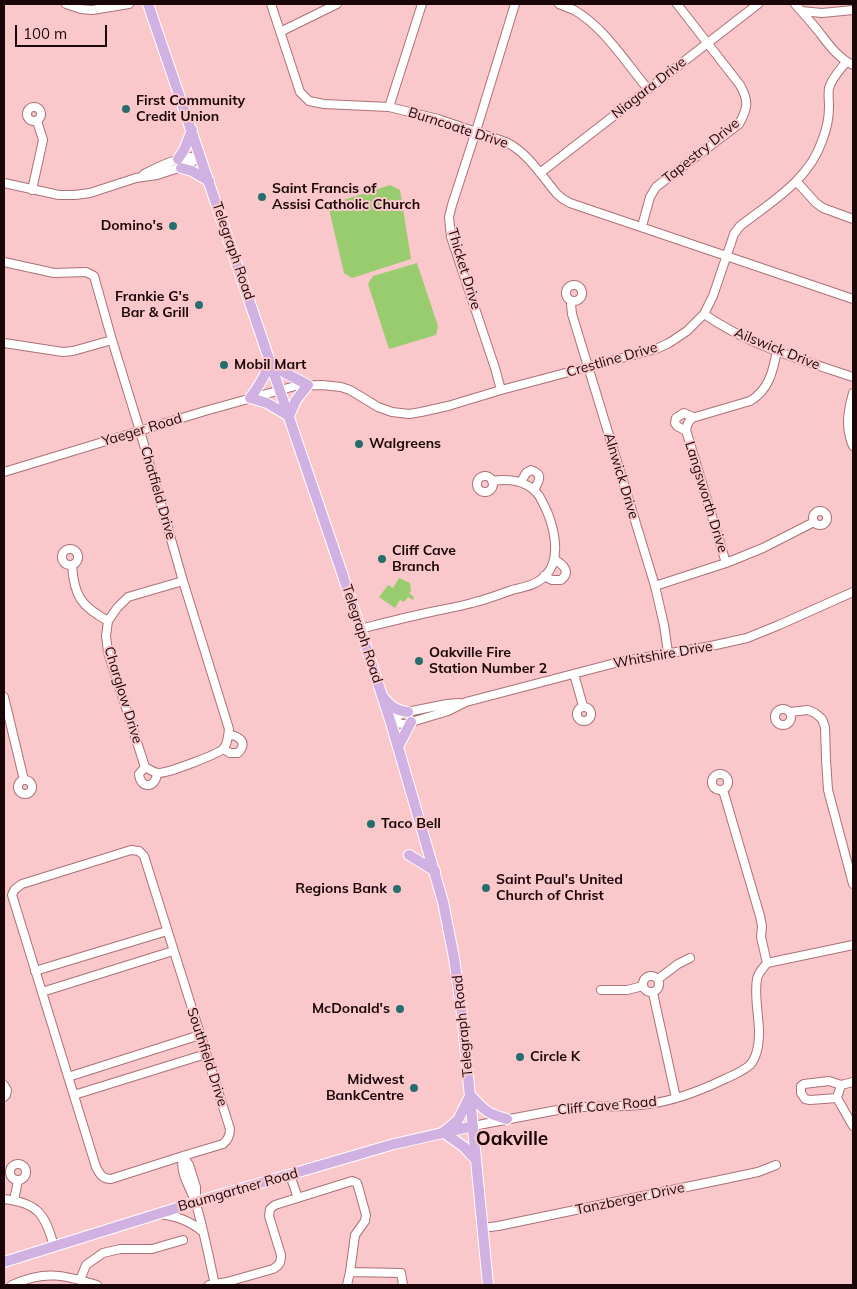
<!DOCTYPE html>
<style>
body{margin:0}
#map{position:relative;width:857px;height:1289px;overflow:hidden;background:#fac7cb;font-family:Mulish,sans-serif}
canvas{display:block}
.frame{position:absolute;inset:0;border:5px solid #1a0609;pointer-events:none}
.scale{position:absolute;left:15px;top:25px;width:92px;height:22px;box-sizing:border-box;border:2px solid #1a0609;border-top:0;padding-left:6px;font-size:15px;line-height:18px;white-space:nowrap;color:#1a0609;-webkit-text-stroke:4px #fac7cb;paint-order:stroke}
</style>
<div id="map">
<canvas width="857" height="1289"></canvas>
<div class="frame"></div>
<div class="scale">100 m</div>
</div>
<script>
const ctx = document.querySelector('canvas').getContext('2d');
ctx.lineJoin = 'round';
function fill(path, color) {
  ctx.fillStyle = color;
  ctx.fill(path, 'evenodd');
}
function stroke(path, color, width, dash) {
  ctx.strokeStyle = color;
  ctx.lineWidth = width;
  ctx.lineCap = dash ? 'butt' : 'round';
  ctx.setLineDash(dash || []);
  ctx.stroke(path);
}
function drawText(font, color, halo, rows, align = 'center') {
  ctx.font = font + ' Mulish,sans-serif';
  ctx.lineWidth = 4;
  ctx.setLineDash([]);
  ctx.textBaseline = 'middle';
  ctx.strokeStyle = halo;
  ctx.fillStyle = color;
  for (const [text, x, y, turn = 0] of rows) {
    ctx.save();
    ctx.translate(x, y);
    ctx.rotate((+turn || 0) * Math.PI / 180);
    ctx.textAlign = isNaN(turn) ? turn : align;
    if (halo) ctx.strokeText(text, 0, 0);
    ctx.fillText(text, 0, 0);
    ctx.restore();
  }
}
fill(new Path2D(`
 M390,185l10,5 11,69 -59,19 -8,-5 -16,-68z
 M417,263l21,63 -2,9 -47,14 -21,-65 5,-8z
 M399,578l11,5 1,8 -2,2 5,4 -1,3 -5,-3 -4,5 -4,-2 -5,8 -16,-11 9,-12 5,3z`), '#98cc6f');
const minor = new Path2D(`
 M66,4l15,5 11,1 37,-6
 M271,4l29,88 9,9 15,3 65,3 49,12 68,23c22,11 35,33 51,52l6,5 7,4 283,96
 M559,4c5,2 10,4 15,6 30,17 52,53 74,79
 M795,4c8,9 16,18 24,28 10,13 19,26 34,33
 M801,11l21,2 31,-3
 M280,32l57,-28
 M27 114a7 7 0 1 1 14 0a7 7 0 1 1-14 0Z
 M389,107l33,-103
 M540,173l218,-169
 M144,174c20,-10 34,-17 56,-18
 M797,182l19,21 7,5 30,11
 M4,183l55,12h16l15,-2 46,-15 21,-3 31,-10 12,-9
 M32,190l11,-50 -6,-19
 M642,226l8,-29 6,-10 83,-63c9,-16 10,-23 1,-39l-63,-81
 M4,262l50,11 32,-1 8,4 18,64 28,91 43,150 46,148c-1,6 -1,14 -5,19 -5,6 -56,25 -65,25 -5,0 -10,-4 -14,-6l-37,-115 -2,-16 2,-15 9,-13 11,-11 55,-16
 M566 293a8 8 0 1 1 16 0a8 8 0 1 1-16 0Z
 M572,301l-1,3 1,10 83,272 9,39 4,27
 M704,314c44,31 98,46 149,63
 M4,343l59,9 10,-1 39,-11
 M501,390l-6,-22 -44,-131 -2,-20 3,-12 24,-74 39,-127
 M853,393c-5,18 -8,35 0,53
 M686,431l-9,-5 -2,-3 1,-5 8,-5 9,4
 M4,472l201,-61 90,-25 27,-1 19,2 9,3 28,17 14,5 17,2 12,-2 27,-6 53,-16 155,-41 13,-6 18,-12 17,-17 9,-18 21,-62 6,-8c31,-24 69,-46 82,-85 4,-10 7,-23 7,-34 0,-7 -1,-13 0,-19 3,-10 11,-18 17,-26
 M477 484a8 8 0 1 1 16 0a8 8 0 1 1-16 0Z
 M521,482l5,-9 5,-3c13,4 8,11 3,20
 M813 518a7 7 0 1 1 14 0a7 7 0 1 1-14 0Z
 M62 557a8 8 0 1 1 16 0a8 8 0 1 1-16 0Z
 M726,563l-40,-133 2,-7 4,-5 58,-17c19,-11 23,-30 27,-50
 M72,565c2,31 9,41 36,56
 M544,576l8,4h9c11,-9 1,-16 -7,-21
 M655,586l71,-23 37,-15 51,-26
 M360,629c24,-6 47,-12 71,-17 13,-3 27,-5 41,-9 13,-3 26,-8 40,-13 12,-3 25,-5 34,-15 17,-18 7,-53 -3,-72 -9,-21 -30,-25 -51,-22
 M574,674l9,32
 M4,697l20,83
 M577 714a7 7 0 1 1 14 0a7 7 0 1 1-14 0Z
 M775 717a8 8 0 1 1 16 0a8 8 0 1 1-16 0Z
 M790,712l18,-2 7,3 7,6 3,8 1,32 2,31 25,94
 M391,723l14,1 43,-13 18,-9 153,-40 92,-16 36,-8 32,-13 74,-33
 M391,723l11,-10 45,-9 12,-1
 M223,749l7,4h8c10,-11 2,-16 -9,-19
 M145,767l-6,7c1,15 17,15 18,-1
 M712 782a8 8 0 1 1 16 0a8 8 0 1 1-16 0Z
 M18 787a7 7 0 1 1 14 0a7 7 0 1 1-14 0Z
 M723,790l37,126 2,10 -1,11 6,26
 M131,850l8,1 5,5 86,273c0,7 -2,11 -7,15l-40,12 -72,23c-8,0 -11,-4 -15,-12l-84,-272 3,-6 7,-5z
 M35,971l132,-40
 M643 984a8 8 0 1 1 16 0a8 8 0 1 1-16 0Z
 M658,979l20,-15 12,-6
 M601,990h26l16,-4
 M42,992l131,-41
 M653,993l23,105
 M68,1077l132,-42
 M4,1085l3,5 -1,5 -2,2
 M841,1085l-4,13 16,28
 M74,1095l132,-41
 M837,1098l-27,2 -5,-1 -4,-6v-7l3,-2 25,-3 12,4 12,-3
 M473,1126l95,-18c26,-3 53,0 80,-4 27,-3 54,-14 79,-26 7,-3 17,-8 23,-13 7,-8 9,-22 9,-33 0,-16 -5,-36 -2,-53 1,-6 6,-11 10,-16l86,-18
 M183,1156c-4,18 8,32 13,48 8,27 13,54 19,81
 M183,1156l6,9 7,22v13
 M10 1172a8 8 0 1 1 16 0a8 8 0 1 1-16 0Z
 M290,1175l8,23
 M4,1199c35,4 41,16 50,47
 M14,1200l4,-19
 M161,1214c17,3 27,6 41,17
 M482,1228l16,-2 227,-47 33,-7 18,-7
 M80,1280l6,-15 17,-12 17,-4h32l31,-9
 M12,1285c33,-15 53,-10 85,0
 M209,1285l18,-3 46,-13c7,-4 8,-7 8,-14l-12,-39 1,-7 5,-4 77,-24 5,2 1,3 8,29 -1,6 -10,14 -5,37 51,1 2,12
 M347,1285l3,-13`);
const major = new Path2D(`
 M148,4l193,566 50,153 52,179 11,56 8,56 26,271
 M178,159l6,-9 8,-20
 M181,168l11,3 17,10
 M271,362c-6,13 -12,25 -21,36l17,5 22,13
 M271,362l14,11 23,12 -12,15 -7,16
 M384,698c7,9 13,13 24,14
 M398,747l13,-25
 M409,855l26,16
 M470,1095c14,15 17,19 37,24
 M446,1130l12,-10 12,-24
 M443,1132l21,15 12,13
 M4,1262l192,-60 198,-58 79,-18`);
stroke(minor, '#aa7177', 10);
stroke(major, '#fff', 12);
stroke(minor, '#fff', 8);
stroke(major, '#d1b1e2', 10);
for (const [x, y, r, color] of [
 [126,109,5,"#246f6d"],
 [262,197,5,"#246f6d"],
 [173,226,5,"#246f6d"],
 [199,305,5,"#246f6d"],
 [224,365,5,"#246f6d"],
 [359,444,5,"#246f6d"],
 [382,559,5,"#246f6d"],
 [419,661,5,"#246f6d"],
 [371,824,5,"#246f6d"],
 [486,888,5,"#246f6d"],
 [397,889,5,"#246f6d"],
 [400,1009,5,"#246f6d"],
 [520,1057,5,"#246f6d"],
 [414,1088,5,"#246f6d"]
]) {
  const dot = new Path2D();
  dot.arc(x, y, r, 0, 2 * Math.PI);
  ctx.fillStyle = color;
  ctx.fill(dot);
  stroke(dot, '#fac7cb', 2);
}
drawText('14px', '#1a0609', '#fac7cb', [
 ["Niagara Drive",649,88,-38],
 ["Burncoate Drive",458,128,18],
 ["Tapestry Drive",701,151,-39],
 ["Telegraph Road",233,251,71],
 ["Thicket Drive",464,269,73],
 ["Ailswick Drive",777,349,22],
 ["Crestline Drive",612,360,-16],
 ["Yaeger Road",142,430,-17],
 ["Alnwick Drive",621,476,73],
 ["Chatfield Drive",158,493,74],
 ["Langsworth Drive",706,497,73],
 ["Telegraph Road",362,634,72],
 ["Whitshire Drive",663,655,-10],
 ["Charglow Drive",123,695,73],
 ["Telegraph Road",463,1026,-96],
 ["Southfield Drive",207,1057,72],
 ["Cliff Cave Road",607,1106,-5],
 ["Baumgartner Road",238,1190,-16],
 ["Tanzberger Drive",630,1199,-12]
]);
drawText('bold 14px', '#1a0609', '#fac7cb', [
 ["First Community",136,101],
 ["Credit Union",136,117],
 ["Saint Francis of",272,189],
 ["Assisi Catholic Church",272,205],
 ["Domino's",163,226,"right"],
 ["Frankie G's",189,297,"right"],
 ["Bar & Grill",189,313,"right"],
 ["Mobil Mart",234,365],
 ["Walgreens",369,444],
 ["Cliff Cave",392,551],
 ["Branch",392,567],
 ["Oakville Fire",429,653],
 ["Station Number 2",429,669],
 ["Taco Bell",381,824],
 ["Saint Paul's United",496,880],
 ["Church of Christ",496,896],
 ["Regions Bank",387,889,"right"],
 ["McDonald's",390,1009,"right"],
 ["Circle K",530,1057],
 ["Midwest",404,1080,"right"],
 ["BankCentre",404,1096,"right"]
], 'left');
drawText('bold 19px', '#1a0609', '#fac7cb', [
 ["Oakville",512,1139]
]);
</script>
